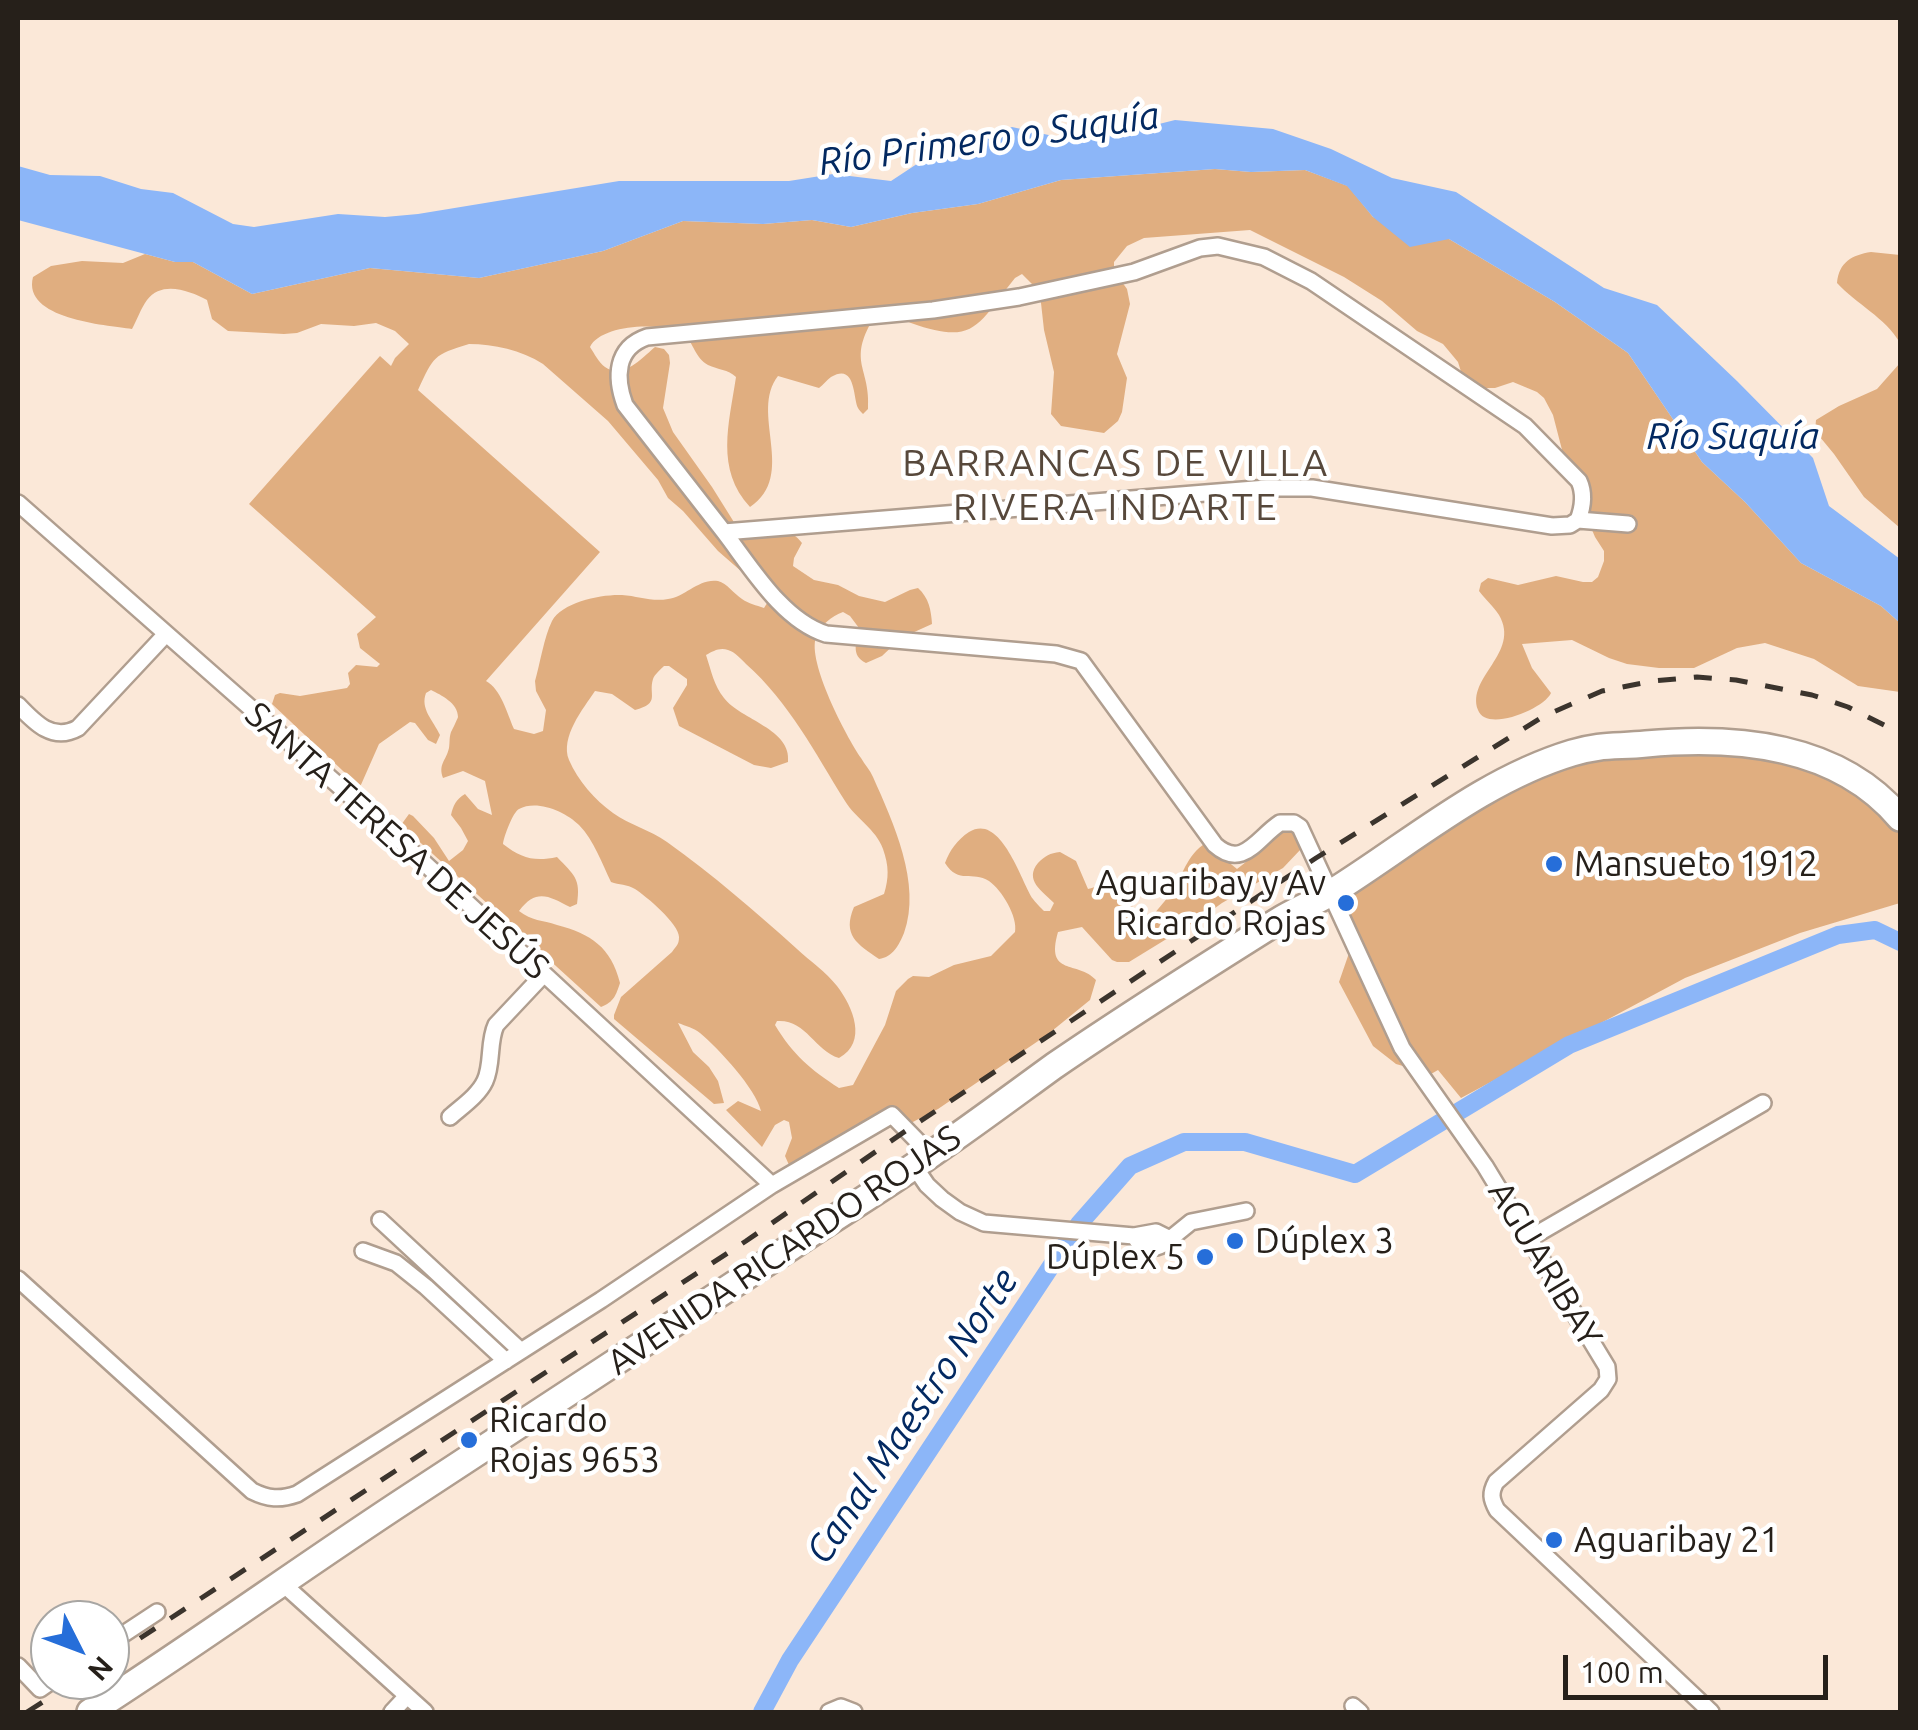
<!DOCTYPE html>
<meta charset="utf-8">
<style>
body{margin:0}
#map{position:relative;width:1918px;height:1730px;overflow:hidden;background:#fbe8d8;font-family:Ubuntu,sans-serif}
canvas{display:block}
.frame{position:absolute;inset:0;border:20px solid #26201a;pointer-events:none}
.north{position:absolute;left:30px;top:1600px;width:100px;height:100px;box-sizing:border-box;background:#fff;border:2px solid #a8a6a3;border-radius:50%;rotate:132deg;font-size:28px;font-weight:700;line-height:40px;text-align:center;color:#26201a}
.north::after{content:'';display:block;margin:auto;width:35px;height:45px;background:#266ed9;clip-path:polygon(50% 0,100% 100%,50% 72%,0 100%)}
.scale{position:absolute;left:1563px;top:1655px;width:265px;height:45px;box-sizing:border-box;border:5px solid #26201a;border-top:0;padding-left:12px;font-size:30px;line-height:35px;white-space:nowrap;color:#26201a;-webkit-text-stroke:8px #fff;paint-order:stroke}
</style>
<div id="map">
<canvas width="1918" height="1730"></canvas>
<div class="frame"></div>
<div class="north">N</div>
<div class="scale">100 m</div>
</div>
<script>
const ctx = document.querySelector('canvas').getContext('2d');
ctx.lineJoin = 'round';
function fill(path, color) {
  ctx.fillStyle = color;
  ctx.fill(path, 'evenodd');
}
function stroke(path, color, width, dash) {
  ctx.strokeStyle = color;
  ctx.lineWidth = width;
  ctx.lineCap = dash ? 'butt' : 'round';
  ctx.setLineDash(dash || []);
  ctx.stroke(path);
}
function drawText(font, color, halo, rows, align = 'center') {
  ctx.font = font + ' Ubuntu,sans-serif';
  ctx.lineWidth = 9;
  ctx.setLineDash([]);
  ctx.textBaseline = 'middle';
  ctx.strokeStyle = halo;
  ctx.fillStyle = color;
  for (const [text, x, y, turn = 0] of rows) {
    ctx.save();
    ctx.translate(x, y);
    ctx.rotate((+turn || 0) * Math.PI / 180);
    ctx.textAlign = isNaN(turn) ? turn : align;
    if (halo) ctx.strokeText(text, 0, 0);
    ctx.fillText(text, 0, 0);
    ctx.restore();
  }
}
fill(new Path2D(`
 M1215,169l36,3 54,-2 43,16 25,31 76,22 106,63 73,51 74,109 43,40 56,61 80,43 19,17v69l-42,-6 -44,-27 -49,-16 -28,5 -43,20h-35l-32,-4 -18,-6 -37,-18 -50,4 10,24 19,25c-7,16 -65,40 -73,17 -12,-33 43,-57 21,-95 -5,-8 -14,-16 -20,-24l2,-8 7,-5 30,7 38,-9 27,6h9l6,-5 6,-16v-10l-9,-14 -27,-64 -15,-58 -9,-17 -7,-6 -24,-10 -18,6h-18l-14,-10 -5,-16 -15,-18 -26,-13 -35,-30 -38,-24 -94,-47 -106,8 -17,8 -13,16v9l13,18 3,15 -13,50 10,24 -5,34 -4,9 -14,12 -43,-7 -10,-12 3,-42 -10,-42 -3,-27 -6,-16 -13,-13 -7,4c-38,47 -39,68 -104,45 -17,-7 -20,-9 -38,-4 -26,44 -2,49 -5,90l-5,5c-2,-2 -4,-4 -5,-6 -5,-10 -2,-46 -27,-31 -4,3 -8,8 -12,11l-41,-12c-29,37 20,99 -28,131 -35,-38 -21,-83 -14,-130 -8,-8 -18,-7 -28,-12 -13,-7 -14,-22 -24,-30 -20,-14 -83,-11 -94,12 4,6 9,16 15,20 18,13 38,-10 50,-20l9,2 5,6 1,8 -7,45 10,24 39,55 25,40 31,11c15,-6 23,-9 34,5l-8,15 -1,8 21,14 24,5 21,11 26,6 25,-12 8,-2c11,10 13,22 14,36l-31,14 -19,18 -16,7c-16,-8 -9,-21 -7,-35l-9,-12 -7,-4c-11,4 -24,14 -27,25 -9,25 30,99 45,121 4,7 9,12 12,19 20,45 49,107 31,156 -5,12 -11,24 -25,26 -22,-15 -37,-24 -25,-52l30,-13c5,-16 5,-28 -1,-45 -7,-20 -27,-30 -38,-48 -30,-48 -56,-99 -99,-137 -5,-5 -11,-12 -18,-14 -8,-3 -15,1 -22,5 5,15 8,31 18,43 17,22 68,31 64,64l-17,6 -17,-3 -75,-39 -6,-18 14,-23v-6l-18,-13h-5c-2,2 -10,9 -11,13 -5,16 8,24 -18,31l-23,-16 -17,-3c-12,18 -35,46 -26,69 9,21 26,40 44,53 17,12 37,17 54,29 46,33 88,69 130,107 13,12 29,23 40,37 16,21 31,56 2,72 -25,-8 -33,-39 -62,-37l-2,4c18,30 36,45 64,63l14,-3 32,-60 11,-34 12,-12 5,-3 16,1 25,-12 37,-9 24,-24c3,-15 -13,-42 -26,-51 -17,-11 -30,4 -44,-18 5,-13 12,-23 24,-31 32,-20 52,49 64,67 2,3 8,9 11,12h6l4,-8c-12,-12 -30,-23 -16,-40 7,-7 12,-10 22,-11l16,9 12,28c16,-4 48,-14 45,13 -1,10 -4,16 -2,25l9,3c10,-12 22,-25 32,-38 12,-19 16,-41 38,-51l16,19 11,9c20,-14 31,-34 55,-42l7,7 2,15 -18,19 -61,35 -18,13 -75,46h-12l-5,-2 -30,-33 -24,5c-13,45 20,28 38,48l-6,20 -43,35 -109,74 -31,16 -19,-13 -99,53 -4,-9 7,-18 -3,-16 -5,-2 -9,5 -13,22 -36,-37 12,-9 23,10c-5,-22 -42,-62 -61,-78 -6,-5 -14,-7 -22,-10l15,29 16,15 9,14 6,22 -10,1 -100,-85v-4l7,-18 51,-45c4,-6 7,-7 7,-15 0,-13 -33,-41 -44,-48 -8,-5 -16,-4 -24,-7 -9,-18 -17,-42 -32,-57 -13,-13 -42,-26 -60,-16 -6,3 -15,27 -16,35 18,14 31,18 54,13 17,18 24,21 20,47l-7,3c-21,-11 -34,-19 -51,4 13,10 23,9 38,14 34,9 54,22 63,58 -4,12 -6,19 -19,24l-200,-182 8,-11 4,2 21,22 15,23 14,-11 5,-9 -7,-13 -10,-13c2,-9 5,-16 14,-21l13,15 14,6 -7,-34 -22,-10 -20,7c-5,-14 3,-17 6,-30 1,-6 0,-10 2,-16 1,-2 6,-12 7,-15 0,-14 -17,-22 -27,-27l-5,3c-6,16 7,27 14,42l-4,9 -8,-4 -13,-17 -5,-1 -31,22 -19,43 -88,-83 3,-9 5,-2 20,3 47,-8 3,-4 -2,-11 8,-8 21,2 3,-3 -20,-16 -3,-14 19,-17 -127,-113 131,-148 11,10 4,-8 14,-14 -14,-13 -19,-8 -22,3 -33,-2 -24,9 -13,1 -56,-3 -16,-12 -5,-19c-17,-9 -45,-20 -60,0 -6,8 -10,20 -15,29 -27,-4 -110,-10 -99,-52l18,-11 31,-5 41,2 22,-9 30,8h18l59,32 118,-26 109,10 124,-27 80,-30 80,3 49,-4 39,7 61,-14 66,-9 83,-24zM469,344c25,0 52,6 74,20l65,57 50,59 10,18 15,13 35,40 47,41 4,8 -5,8c-8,-3 -15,-4 -22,-9 -8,-5 -15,-16 -24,-18 -19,-3 -33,16 -50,18 -16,3 -30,-3 -46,-4 -20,-1 -60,7 -70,26 -8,16 -12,43 -17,60l1,10 10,19 -3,21 -9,3 -20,-5c-7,-16 -13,-40 -28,-48l114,-129 -182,-162c16,-34 15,-35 51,-46z
 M1871,252l29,3v88c-15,-26 -44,-39 -63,-60 2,-21 15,-28 34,-31z
 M1900,363v165l-36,-31 -30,-43 -19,-23 1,-11 23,-14 38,-17z
 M1757,751l67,21 52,32 24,25v74l-100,30 -115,45 -224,120 -23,-28 -7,4 -35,-10 -23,-18 -34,-64 18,-52 -16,-35 143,-93 114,-47z`), '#e0ae80');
fill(new Path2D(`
 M1175,120l98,9 58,20 61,29 64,14 148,96 53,17 80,76 76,77 16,48 71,53v64l-19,-17 -80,-43 -56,-61 -43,-40 -74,-109 -73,-51 -106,-63 -39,8 -37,-30 -26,-31 -42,-16 -54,2 -36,-3 -154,11 -83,24 -66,9 -61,14 -39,-7 -49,4 -80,-3 -80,30 -124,27 -109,-10 -118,26 -59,-32h-18l-157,-42v-54l32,9 50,1 41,13 32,4 60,31 21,3 84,-13 47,3 33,-3 201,-33h170l44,-7 58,7 41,-27 80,-27 64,14 55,-10z`), '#8cb6f8');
stroke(new Path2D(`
 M762,1712l28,-52 289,-436 51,-58 54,-24h61l110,32 214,-129 269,-110 37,-5 25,12`), '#8cb6f8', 18);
const minor = new Path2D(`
 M18,503l362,319 392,363
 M1628,524l-50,-4 -8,5 -18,1 -240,-38h-45l-543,44c27,35 58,88 102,102l230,20 25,7 134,184c28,25 42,-7 65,-22h14l6,4 102,221 83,118 122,201 1,12 -7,11 -105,92c-6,11 -5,17 1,28l214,202
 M724,532l-99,-127c-10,-27 -10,-57 22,-68l286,-27 86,-13 115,-25 66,-24 18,-2 46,11 47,24 214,145 54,55c6,13 4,26 -1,39
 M18,705c17,18 35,37 60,23l88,-94
 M450,1117c11,-10 28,-21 35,-36 8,-17 3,-39 11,-56l48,-51
 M914,1166l13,19 15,14 18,13 24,11 150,13 22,-4 14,7 21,-17 55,-11
 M380,1220l141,131
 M1134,1236l7,10c13,3 19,2 29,-7
 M1530,1238l233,-135
 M363,1251l33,12 30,24 80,74
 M18,1279l234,212c16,8 28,9 45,3l304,-194 171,-115 120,-70 39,40
 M282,1583l143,129
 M110,1643l47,-31
 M18,1666l22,23 13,-9
 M1353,1706l7,6
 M392,1712l15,-16
 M829,1712l12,-5 13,5`);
const primary = new Path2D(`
 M90,1712c108,-69 211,-144 318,-214 127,-84 255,-167 383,-251 47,-32 96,-61 142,-94 41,-28 81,-58 121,-87 73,-50 149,-98 224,-145 18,-11 38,-19 56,-30 78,-49 149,-111 238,-138 29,-9 45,-6 74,-9 90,-8 192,0 254,74`);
stroke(minor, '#b09e8f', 20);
stroke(primary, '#b09e8f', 30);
stroke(minor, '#fff', 15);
stroke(primary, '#fff', 25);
stroke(new Path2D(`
 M110,1658l636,-417 161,-111 409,-272 228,-142 58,-25 51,-10 44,-4 39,3 76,15 36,12 52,26
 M27,1712l50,-32`), '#3b342d', 5, [18, 18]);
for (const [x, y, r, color] of [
 [1554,864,10,"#266ed9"],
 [1346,903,10,"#266ed9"],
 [1235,1241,10,"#266ed9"],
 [1205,1257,10,"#266ed9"],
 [469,1440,10,"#266ed9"],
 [1554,1540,10,"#266ed9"]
]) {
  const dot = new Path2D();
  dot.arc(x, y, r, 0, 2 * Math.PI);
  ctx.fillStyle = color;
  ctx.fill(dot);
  stroke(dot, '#fff', 4);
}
drawText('35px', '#26201a', '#fff', [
 ["SANTA TERESA DE JESÚS",397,841,42],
 ["AVENIDA RICARDO ROJAS",784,1250,-34],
 ["AGUARIBAY",1545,1264,59]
]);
drawText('35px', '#26201a', '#fff', [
 ["Mansueto 1912",1574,864],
 ["Aguaribay y Av",1326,883,"right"],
 ["Ricardo Rojas",1326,923,"right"],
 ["Dúplex 3",1255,1241],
 ["Dúplex 5",1185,1257,"right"],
 ["Ricardo",489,1420],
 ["Rojas 9653",489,1460],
 ["Aguaribay 21",1574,1540]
], 'left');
drawText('italic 38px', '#032961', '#fff', [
 ["Río Primero o Suquía",989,139,-8],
 ["Río Suquía",1733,436],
 ["Canal Maestro Norte",912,1416,-56]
]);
ctx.letterSpacing = '2.5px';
drawText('38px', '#57483b', '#fff', [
 ["BARRANCAS DE VILLA",1116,463],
 ["RIVERA INDARTE",1116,507]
]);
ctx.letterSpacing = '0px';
</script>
